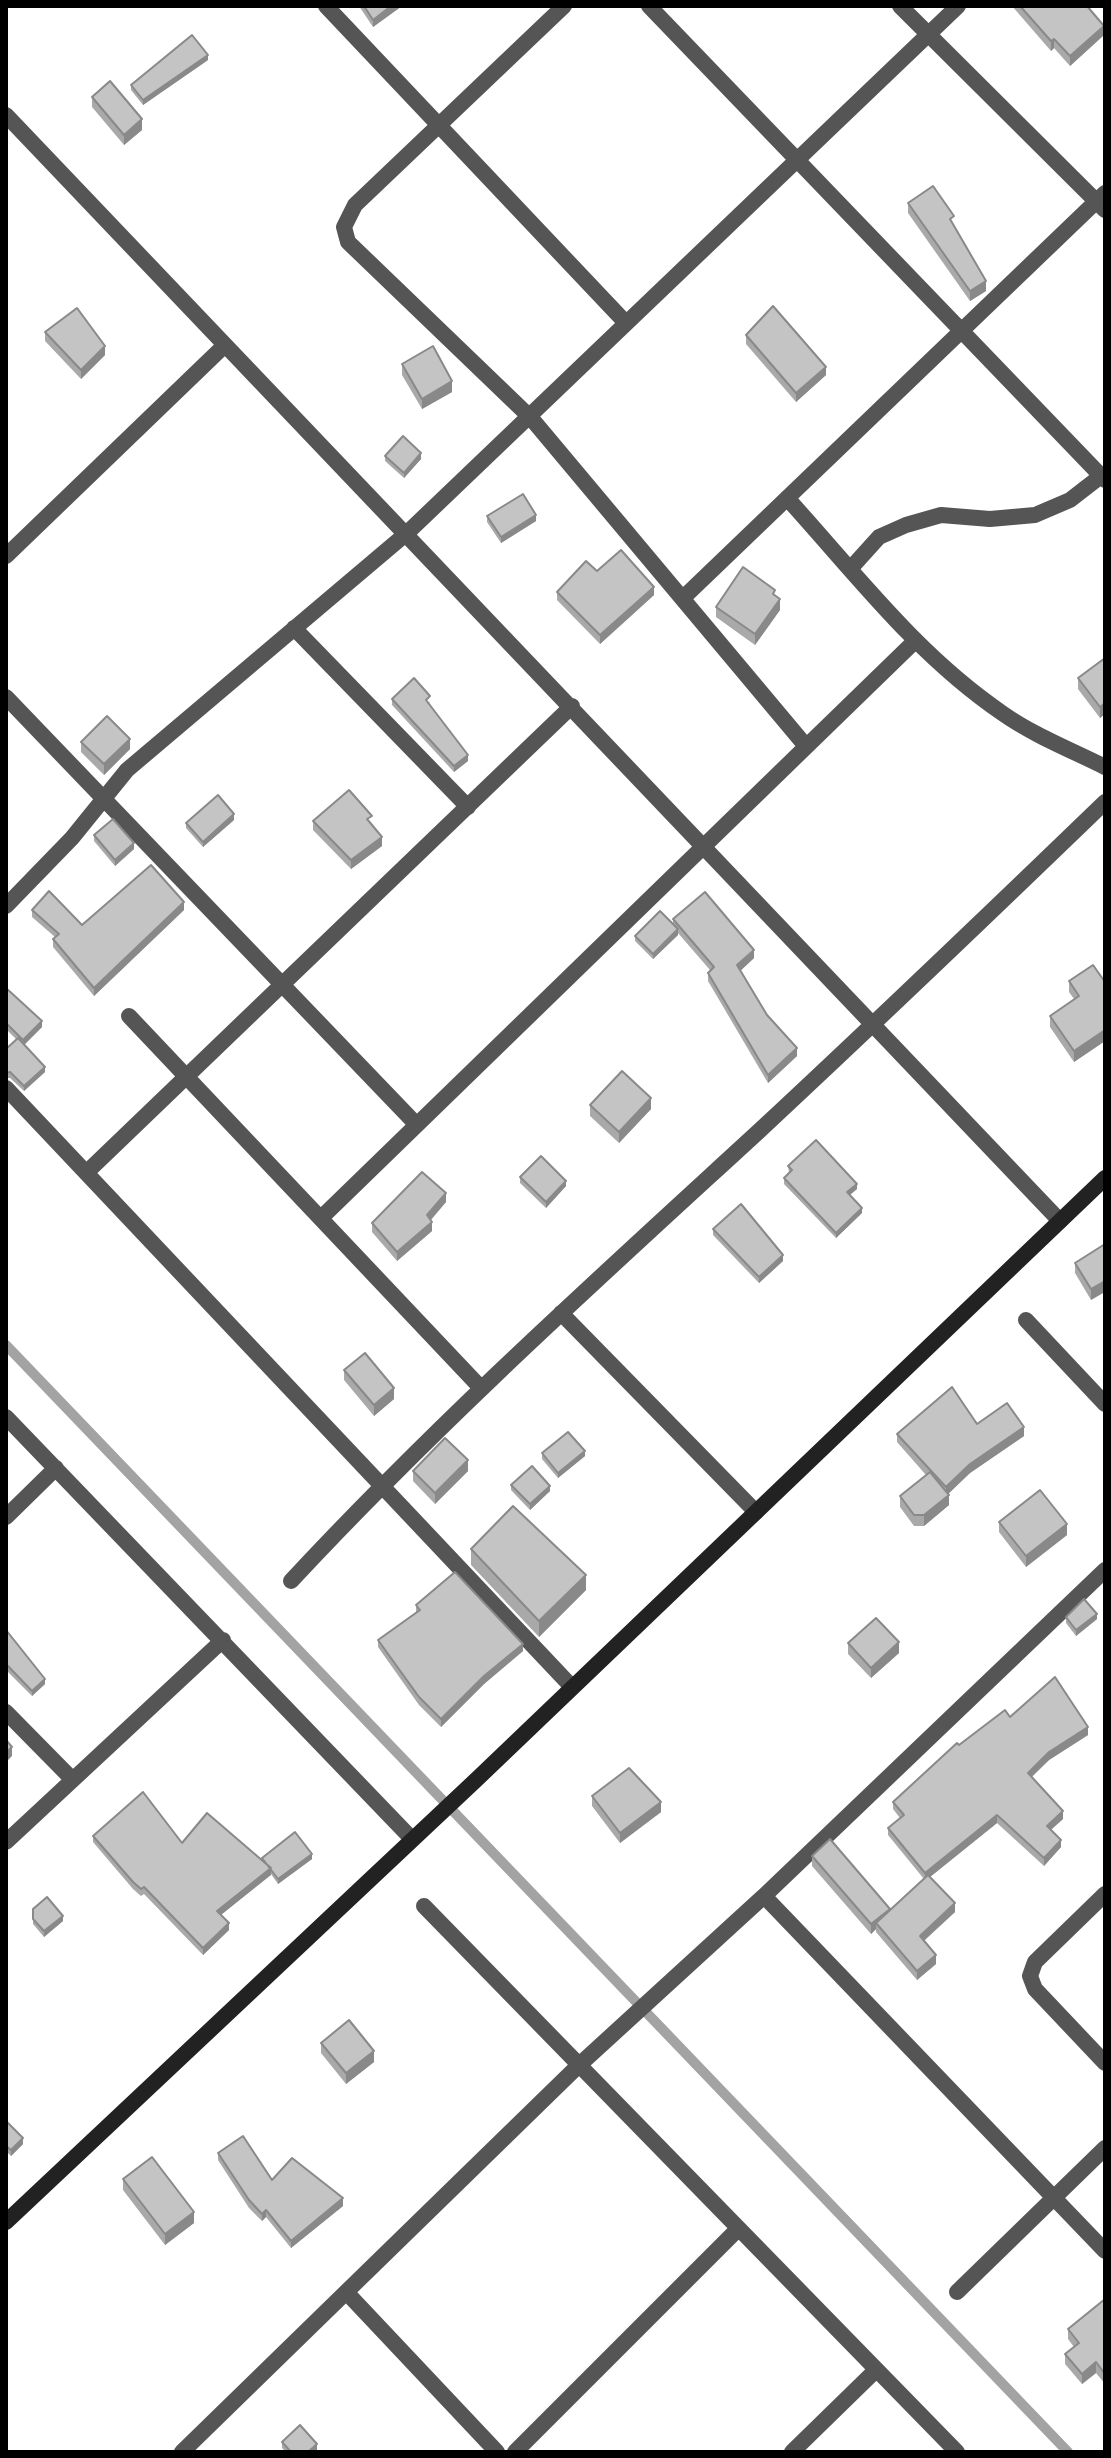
<!DOCTYPE html>
<style>
body{margin:0}
#map{position:relative;width:1111px;height:2458px;overflow:hidden;background:#fff;font-family:Quicksand,sans-serif}
canvas{display:block}
.frame{position:absolute;inset:0;border:8px solid #000;pointer-events:none}
</style>
<div id="map">
<canvas width="1111" height="2458"></canvas>
<div class="frame"></div>
</div>
<script>
const ctx = document.querySelector('canvas').getContext('2d');
ctx.lineJoin = 'round';
function stroke(path, color, width, dash) {
  ctx.strokeStyle = color;
  ctx.lineWidth = width;
  ctx.lineCap = dash ? 'butt' : 'round';
  ctx.setLineDash(dash || []);
  ctx.stroke(path);
}
function fill(path, color) {
  ctx.fillStyle = color;
  ctx.fill(path, 'evenodd');
}
stroke(new Path2D(`
 M6,1345l1062,1107`), '#a3a3a3', 10);
stroke(new Path2D(`
 M326,6l300,317
 M564,6l-209,199 -11,22 4,15 183,176 274,327
 M649,6l456,474
 M900,6l205,204
 M6,115l1054,1106
 M787,498c69,76 130,157 215,215 31,22 69,37 103,54
 M6,556l219,-211
 M851,568l28,-31 27,-12 35,-10 49,4 45,-4 35,-15 31,-24
 M683,598l422,-405
 M294,628l174,179
 M6,697l409,426
 M6,906l66,-68 55,-68 280,-237 551,-527
 M129,1016l351,371
 M6,1088l565,598
 M87,1172l485,-466
 M322,1217l592,-575
 M561,1313l195,199
 M1026,1320l79,84
 M6,1417l406,422
 M6,1517l50,-49
 M291,1581c148,-159 308,-303 467,-449 117,-109 232,-219 347,-330
 M6,1712l65,66
 M6,1842l217,-202
 M1105,1894l-70,68 -5,14 5,13 70,74
 M764,1896l341,355
 M424,1906l533,546
 M957,2292l148,-144
 M348,2294l149,158
 M182,2452l395,-385 187,-171 341,-326
 M515,2452l222,-222
 M792,2452l84,-82`), '#555', 16);
stroke(new Path2D(`
 M6,2222l471,-443 628,-601`), '#222', 16);
fill(new Path2D(`
 M359,6h43l-29,21z
 M1012,6h75l17,29 -34,31 -16,-18 -3,3z
 M208,60l-65,45 -12,-15v-5z
 M92,97l50,33 -18,15 -32,-38z
 M908,203l46,23 32,65 -16,10 -62,-88z
 M45,332l60,23 -24,24 -36,-38z
 M746,335l80,40 -30,27 -50,-58z
 M402,364l50,28 -30,17 -20,-34z
 M385,456l36,3 -17,19 -19,-17z
 M487,516l49,5 -35,22 -14,-21z
 M597,571l57,24 -54,49 -43,-44v-8z
 M716,607l64,3 -25,35 -39,-28z
 M1105,658v56l-5,4 -22,-29v-11z
 M392,699l38,3 -1,1 39,58 -14,11 -62,-67z
 M81,742l49,7 -26,26 -23,-23z
 M234,820l-31,27 -17,-19v-5z
 M313,821l59,4 10,21 -31,23 -38,-39z
 M94,835l40,14 -19,17 -21,-25z
 M32,910l50,15 102,-15 -90,86 -41,-49v-8l2,-2 -23,-20z
 M673,919l81,39 -14,13 27,44 30,41 -29,27 -60,-102v-8l2,-3 -32,-37v2l-25,24 -18,-18v-5l38,-11z
 M1069,981l36,1v59l-31,21 -24,-35v-11l24,-17 -5,-7z
 M6,988l36,39 -18,18 21,27 -21,19 -14,-13h-4v-29l11,-9 -11,-11z
 M590,1105l61,4 -32,34 -29,-27z
 M788,1166l69,23 -7,6 12,18 -26,25 -52,-54v-6l5,-6z
 M520,1177l46,9 -20,22 -26,-25z
 M446,1202l-15,18 1,11 -35,30 -25,-29v-9z
 M713,1229l70,32 -24,22 -46,-48z
 M1105,1244l-14,56 -16,-27v-10z
 M344,1370l50,29 -20,17 -30,-36z
 M977,1424l47,12 -54,37 -22,21 1,11 -25,21h-10l-14,-19v-11l26,-21 -29,-33v-8z
 M542,1453l43,3 -27,22 -16,-19z
 M413,1471h55l-33,33 -22,-23z
 M511,1485l39,6 -20,19 -19,-20z
 M999,1522l68,13 -41,32 -27,-35z
 M471,1549l115,41 -47,47 -68,-72z
 M416,1605l107,46 -39,33 -43,43 -22,-22 -41,-58v-7l38,-28z
 M1066,1617l31,2 -21,17 -10,-13z
 M6,1630l39,54 -13,12 -26,-26z
 M848,1643l51,10 -28,25 -23,-24z
 M1010,1717l78,18 -39,25 -17,17 31,42 -12,11 10,17 -17,19 -47,-43 -67,54 25,35 -31,29 12,23 -19,16 -41,-48v-3l-5,5 -59,-68v-10l78,54 34,-31 -36,-44v-7l12,-10 -7,-9v-7l66,-57z
 M592,1796l69,16 -41,31 -28,-37z
 M93,1836l89,7 80,18v-3l50,1 -34,25 -7,-10 -50,41 8,15 -26,25 -59,-61 -3,2 -8,-7 -40,-47z
 M33,1909l30,12 -19,16 -11,-13z
 M321,2043l53,19 -28,22 -25,-31z
 M6,2121l17,23 -12,12 -5,-5z
 M218,2153l54,27 71,26 -52,42 -25,-31 -4,4 -13,-13 -31,-48z
 M123,2179l71,44 -29,22 -42,-55z
 M1105,2299v85l-9,-11 -14,11 -17,-20v-10l9,-7 -6,-8v-10z
 M282,2442l35,8 -3,2h-28l-4,-4z`), '#a9a9a9');
fill(new Path2D(`
 M391,6h11l-29,21v-7z
 M1104,26v9l-34,31v-10z
 M1054,39v9l-3,3v-10z
 M208,55v5l-65,45v-5z
 M142,119v11l-18,15v-10z
 M986,281v10l-16,10v-10z
 M105,346v9l-24,24v-9z
 M826,367v8l-30,27v-9z
 M452,381v11l-30,17v-10z
 M421,453v6l-17,19v-5z
 M536,515v6l-35,22v-6z
 M654,587v8l-54,49v-9z
 M780,599v11l-25,35v-11z
 M1105,703v11l-5,4v-11z
 M130,739v10l-26,26v-11z
 M468,755v6l-14,11v-6z
 M234,814v6l-31,27v-5z
 M382,837v9l-31,23v-9z
 M134,843v6l-19,17v-6z
 M184,902v8l-90,86v-8z
 M678,929v6l-25,24v-5z
 M754,950v8l-17,16v-9z
 M42,1021v6l-19,19v-6z
 M1105,1030v11l-31,21v-11z
 M797,1048v8l-29,27v-8z
 M45,1067v5l-21,19v-5z
 M651,1098v11l-32,34v-11z
 M566,1181v5l-20,22v-6z
 M857,1184v5l-10,8v-5z
 M446,1193v9l-19,22v-9z
 M862,1208v5l-26,25v-5z
 M432,1222v9l-35,30v-9z
 M783,1255v6l-24,22v-6z
 M1105,1281v11l-14,8v-11z
 M394,1388v11l-20,17v-11z
 M1024,1427v9l-54,37 -24,23v-9l24,-23z
 M585,1451v5l-27,22v-5z
 M468,1460v11l-33,33v-11z
 M550,1486v5l-20,19v-6z
 M949,1495v10l-25,21v-11z
 M1067,1524v11l-41,32v-11z
 M586,1575v15l-47,47v-16z
 M1097,1614v5l-21,17v-6z
 M899,1642v11l-28,25v-10z
 M523,1644v7l-39,33 -43,43v-8l43,-43z
 M45,1679v5l-13,12v-5z
 M1088,1727v8l-39,25 -21,20v-7l21,-21z
 M12,1747v9l-6,6v-10z
 M661,1802v10l-41,31v-10z
 M1063,1811v8l-16,14v-7z
 M997,1815v8l-72,58v-8z
 M1061,1840v7l-17,19v-8z
 M312,1854v5l-34,25v-5z
 M271,1868v7l-54,43v-7z
 M955,1903v9l-35,32v-8z
 M890,1909v9l-14,5v6l-5,5v-10z
 M63,1916v5l-19,16v-6z
 M229,1923v7l-26,25v-7z
 M936,1955v9l-19,16v-9z
 M374,2051v11l-28,22v-11z
 M23,2138v6l-12,12v-6z
 M343,2198v8l-52,42v-7z
 M266,2210v7l-4,4v-7z
 M194,2212v11l-29,22v-11z
 M1096,2362v11l-14,11v-10z
 M317,2444v6l-3,2h-6z`), '#898989');
const building = new Path2D(`
 M364,6h27l-18,14z
 M1020,6h67l17,20 -34,30 -16,-17 -3,2z
 M192,35l16,20 -65,45 -12,-15z
 M110,81l32,38 -18,16 -32,-38z
 M933,186l21,30 -4,3 36,62 -16,10 -62,-88z
 M773,306l53,61 -30,26 -50,-58z
 M77,308l28,38 -24,24 -36,-38z
 M433,346l19,35 -30,18 -20,-35z
 M403,436l18,17 -17,20 -19,-17z
 M523,494l13,21 -35,22 -14,-21z
 M621,550l33,37 -54,48 -43,-43 29,-31 11,10z
 M743,567l32,23 -2,4 7,5 -25,35 -39,-27z
 M1105,658v45l-5,4 -22,-29z
 M414,678l16,18 -4,4 42,55 -14,11 -62,-67z
 M107,716l23,23 -26,25 -23,-22z
 M349,790l23,26 -5,3 15,18 -31,23 -38,-39z
 M218,795l16,19 -31,28 -17,-19z
 M113,819l21,24 -19,17 -21,-25z
 M151,865l33,37 -90,86 -41,-49 6,-5 -27,-24 17,-19 33,34z
 M705,892l49,58 -17,15 30,50 30,33 -29,27 -60,-102 6,-6 -41,-48z
 M660,911l18,18 -25,25 -18,-18z
 M1093,965l12,17v48l-31,21 -24,-35 29,-20 -10,-15z
 M6,988l36,33 -19,19 -17,-17z
 M18,1038l27,29 -21,19 -14,-14 -4,1v-24z
 M622,1071l29,27 -32,34 -29,-27z
 M816,1140l41,44 -10,8 15,16 -26,25 -52,-55 8,-8 -4,-4z
 M541,1156l25,25 -20,21 -26,-25z
 M422,1172l24,21 -19,22 5,7 -35,30 -25,-29z
 M741,1204l42,51 -24,22 -46,-48z
 M1105,1244v37l-14,8 -16,-26z
 M365,1353l29,35 -20,17 -30,-35z
 M952,1387l25,37 30,-21 17,24 -54,37 -24,23 -49,-53z
 M568,1432l17,19 -27,22 -16,-20z
 M445,1438l23,22 -33,33 -22,-22z
 M532,1466l18,20 -20,18 -19,-19z
 M930,1472l19,23 -25,20h-10l-14,-19z
 M1040,1490l27,34 -41,32 -27,-34z
 M513,1506l73,69 -47,46 -68,-72z
 M455,1572l68,72 -39,32 -43,43 -22,-22 -41,-57 42,-30 -4,-5z
 M1084,1599l13,15 -21,16 -10,-13z
 M876,1618l23,24 -28,26 -23,-25z
 M6,1630l39,49 -13,12 -26,-27z
 M1055,1677l33,50 -39,25 -21,21 35,38 -16,15 14,14 -17,18 -47,-43 -72,58 -37,-45 16,-13 -11,-13 64,-59 2,2 46,-35 5,7z
 M6,1740l6,7 -6,5z
 M629,1768l32,34 -41,31 -28,-37z
 M143,1792l39,51 25,-30 64,55 -54,43 12,12 -26,25 -59,-61 -3,2 -8,-7 -40,-46z
 M295,1832l17,22 -34,25 -16,-21z
 M830,1839l60,70 -19,15 -59,-68z
 M928,1875l27,28 -35,33 16,19 -19,16 -41,-48z
 M47,1897l16,19 -19,15 -11,-12v-10z
 M349,2020l25,31 -28,22 -25,-30z
 M6,2121l17,17 -12,12 -5,-4z
 M243,2136l29,44 20,-22 51,40 -52,43 -25,-31 -4,4 -13,-14 -31,-47z
 M152,2157l42,55 -29,22 -42,-55z
 M1105,2299v75l-9,-12 -14,12 -17,-20 14,-11 -11,-14z
 M300,2425l17,19 -9,8h-17l-9,-10z`);
fill(building, '#c4c4c4');
stroke(building, '#898989', 2);
</script>
